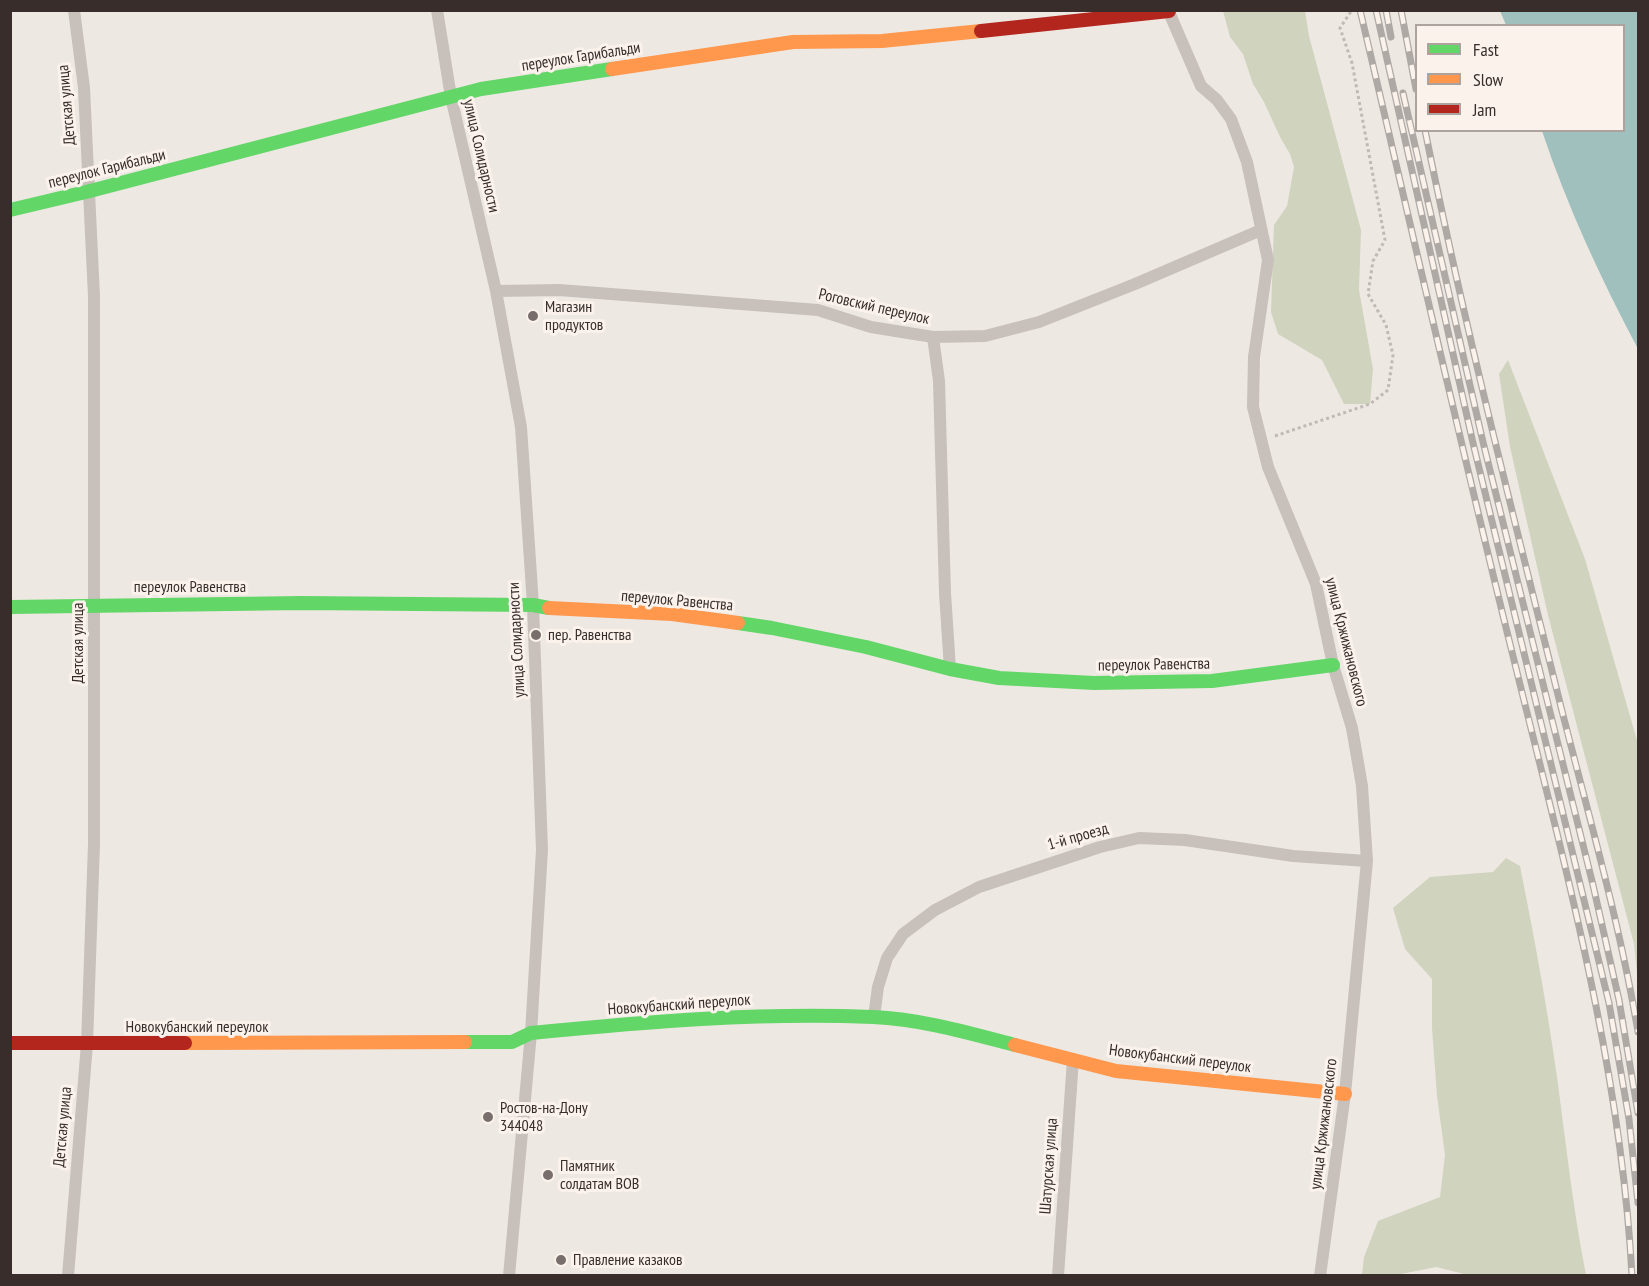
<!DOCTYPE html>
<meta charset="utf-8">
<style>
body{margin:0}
#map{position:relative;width:1649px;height:1286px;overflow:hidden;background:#eee8e3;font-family:"PT Sans Narrow",sans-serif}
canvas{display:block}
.frame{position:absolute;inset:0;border:12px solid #382d2a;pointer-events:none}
.legend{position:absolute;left:1415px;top:24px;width:210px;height:108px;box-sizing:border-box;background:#faf2eb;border:2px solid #aca39e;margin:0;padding:8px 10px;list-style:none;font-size:18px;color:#382d2a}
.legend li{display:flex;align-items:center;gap:12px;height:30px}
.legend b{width:30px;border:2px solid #aca39e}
</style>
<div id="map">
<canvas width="1649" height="1286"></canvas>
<div class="frame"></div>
<ul class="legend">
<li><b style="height:8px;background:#63d668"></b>Fast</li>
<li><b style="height:8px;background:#ff974d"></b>Slow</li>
<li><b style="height:8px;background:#b3261e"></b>Jam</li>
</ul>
</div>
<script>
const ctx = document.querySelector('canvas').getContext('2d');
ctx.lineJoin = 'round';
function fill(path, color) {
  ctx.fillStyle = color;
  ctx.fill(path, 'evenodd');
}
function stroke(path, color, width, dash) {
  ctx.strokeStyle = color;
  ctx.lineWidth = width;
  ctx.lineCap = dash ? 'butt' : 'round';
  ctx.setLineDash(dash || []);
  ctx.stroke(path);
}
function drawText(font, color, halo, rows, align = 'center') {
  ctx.font = font + ' "PT Sans Narrow",sans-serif';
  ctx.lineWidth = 6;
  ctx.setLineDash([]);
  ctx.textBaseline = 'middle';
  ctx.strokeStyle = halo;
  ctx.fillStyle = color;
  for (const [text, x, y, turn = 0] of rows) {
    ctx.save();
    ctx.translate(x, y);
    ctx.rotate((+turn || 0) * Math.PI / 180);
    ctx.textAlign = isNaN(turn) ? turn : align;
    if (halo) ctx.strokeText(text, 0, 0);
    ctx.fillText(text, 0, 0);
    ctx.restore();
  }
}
fill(new Path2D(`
 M1223,11h82l4,25 52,194 -2,60 14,79 -3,35h-26l-22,-44 -44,-26 -7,-22 3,-87 13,-19 7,-39 -4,-13 -10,-17 -16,-35 -11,-18 -10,-30 -13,-17z
 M1508,360l77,199 53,185v239l-4,-39 -86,-329 -38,-168 -11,-73z
 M1506,858l14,8c14,70 27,140 37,211 9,66 16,133 29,198l-114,1 -36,-9 -40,8h-34l2,-18 14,-36 62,-24 5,-42 -8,-59 -5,-68v-49l-27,-30 -12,-41 37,-31 63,-5z`), '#d0d3be');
fill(new Path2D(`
 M1500,11h138v338c-37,-70 -71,-143 -96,-218l82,-1v-104l-118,-1z`), '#a0c0be');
stroke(new Path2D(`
 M1275,436l95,-32 18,-14 5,-35 -7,-30 -18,-31 5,-33 12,-21 -33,-177 -12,-35 12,-18`), '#c0b9b4', 3, [3, 3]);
stroke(new Path2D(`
 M437,10l14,87 45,194 25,136 12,178 9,245 -11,183 -22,243
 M1168,10l33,76 16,14 14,19 16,43 21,98 -14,97 -1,50 15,60 48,117 17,81 19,63 10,58 5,75 -22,233 -25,182
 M496,291l63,-1 259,20 53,17 62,10 52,-1 54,-14 96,-38 126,-54
 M933,337l6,44 6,212 5,76
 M874,1017l4,-30 9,-29 16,-24 32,-24 44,-23 121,-40 39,-9 46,2 108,16 74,5
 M68,1276l19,-232 7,-200v-548l-10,-208 -10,-78
 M1058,1276l15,-217`), '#c7c0bb', 12);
stroke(new Path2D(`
 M10,210l80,-19 391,-102 131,-20
 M10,607l292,-4 231,2 16,3
 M738,623l34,5 94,19 84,22 49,9 95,5 118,-2 121,-16
 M465,1042h47l19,-9c113,-11 228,-21 342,-16 48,2 96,16 142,28`), '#63d668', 14);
stroke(new Path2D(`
 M612,69l181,-27 89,-1 99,-10
 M549,608l123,6 66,9
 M185,1043l280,-1
 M1015,1045l101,26 229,23`), '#ff974d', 14);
stroke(new Path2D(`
 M981,31l188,-20
 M10,1043h175`), '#b3261e', 14);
const rail = new Path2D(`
 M1360,10c51,216 100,432 153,646 50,204 108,409 119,620
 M1376,10l97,433 136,560 20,116 9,84
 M1386,10l5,27
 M1401,10l15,79
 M1403,93l80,349 110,443 26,115 19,113
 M1425,130c39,195 89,388 137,581 27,106 58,213 76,321`);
stroke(rail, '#afa9a6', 7);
stroke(rail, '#faf2eb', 4.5, [14]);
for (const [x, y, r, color] of [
 [533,316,6,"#786e6b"],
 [536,635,6,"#786e6b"],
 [488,1117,6,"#786e6b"],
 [548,1175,6,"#786e6b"],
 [561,1260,6,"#786e6b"]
]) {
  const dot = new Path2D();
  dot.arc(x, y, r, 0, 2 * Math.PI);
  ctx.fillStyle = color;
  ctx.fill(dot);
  stroke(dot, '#faf2eb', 2);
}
drawText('16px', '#382d2a', '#faf2eb', [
 ["переулок Гарибальди",581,57,-9],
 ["Детская улица",67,105,-95],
 ["улица Солидарности",481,156,77],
 ["переулок Гарибальди",107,169,-14],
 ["Роговский переулок",874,307,13],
 ["переулок Равенства",190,587],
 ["переулок Равенства",677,601,5],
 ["улица Солидарности",517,640,-93],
 ["улица Кржижановского",1346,642,76],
 ["Детская улица",78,643,-90],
 ["переулок Равенства",1154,665,-1],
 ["1-й проезд",1078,837,-16],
 ["Новокубанский переулок",679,1005,-4],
 ["Новокубанский переулок",197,1027],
 ["Новокубанский переулок",1180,1059,7],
 ["улица Кржижановского",1324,1124,-83],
 ["Детская улица",63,1127,-85],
 ["Шатурская улица",1049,1166,-86]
]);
drawText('16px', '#382d2a', '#faf2eb', [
 ["Магазин",545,307],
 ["продуктов",545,325],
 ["пер. Равенства",548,635],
 ["Ростов-на-Дону",500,1108],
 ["344048",500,1126],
 ["Памятник",560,1166],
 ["солдатам ВОВ",560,1184],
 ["Правление казаков",573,1260]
], 'left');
</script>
